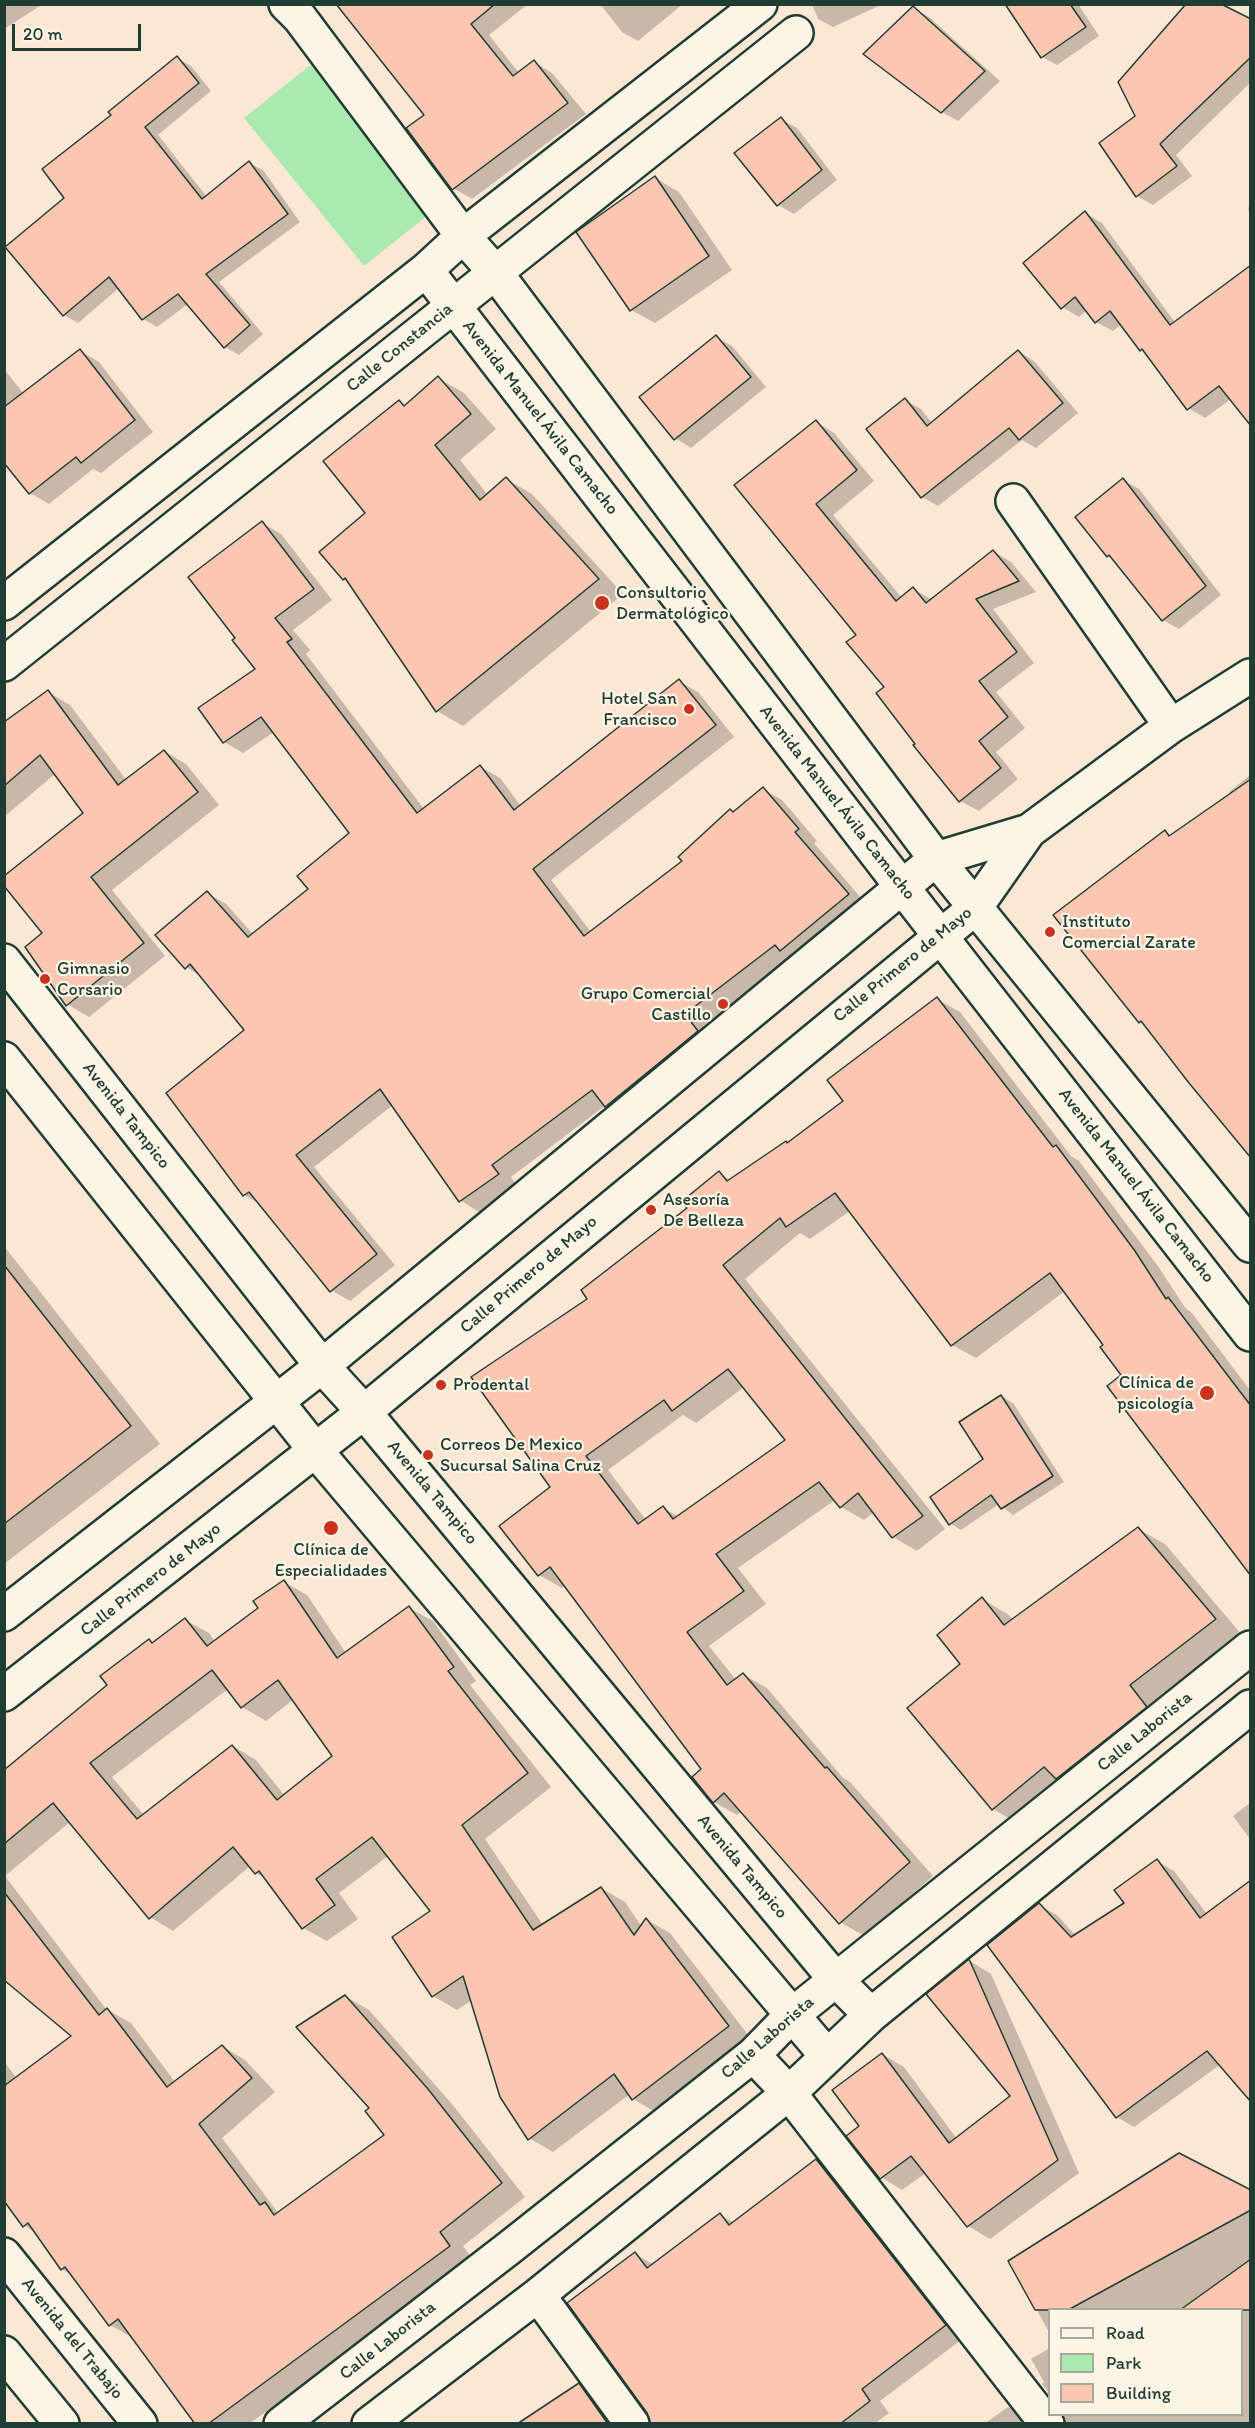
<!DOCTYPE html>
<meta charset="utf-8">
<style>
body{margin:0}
#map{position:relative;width:1255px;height:2428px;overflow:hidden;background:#fce7d5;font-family:Itim,sans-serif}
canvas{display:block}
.frame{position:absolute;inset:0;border:6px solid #1f3d34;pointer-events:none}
.legend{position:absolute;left:1048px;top:2308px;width:195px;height:108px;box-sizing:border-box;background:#fcf5e5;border:2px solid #a4ab9e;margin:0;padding:8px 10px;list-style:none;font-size:18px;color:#1f3d34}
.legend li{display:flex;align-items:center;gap:12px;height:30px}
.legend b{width:30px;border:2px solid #a4ab9e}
.scale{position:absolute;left:12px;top:24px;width:129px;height:27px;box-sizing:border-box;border:3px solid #1f3d34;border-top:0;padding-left:8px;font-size:18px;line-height:21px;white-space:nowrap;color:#1f3d34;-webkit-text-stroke:4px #fcf5e5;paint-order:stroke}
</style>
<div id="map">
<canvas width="1255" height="2428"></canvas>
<div class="frame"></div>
<ul class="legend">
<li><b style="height:8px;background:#fcf5e5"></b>Road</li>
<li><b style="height:16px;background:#aae9b0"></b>Park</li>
<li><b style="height:16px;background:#fdc6b1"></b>Building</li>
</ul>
<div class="scale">20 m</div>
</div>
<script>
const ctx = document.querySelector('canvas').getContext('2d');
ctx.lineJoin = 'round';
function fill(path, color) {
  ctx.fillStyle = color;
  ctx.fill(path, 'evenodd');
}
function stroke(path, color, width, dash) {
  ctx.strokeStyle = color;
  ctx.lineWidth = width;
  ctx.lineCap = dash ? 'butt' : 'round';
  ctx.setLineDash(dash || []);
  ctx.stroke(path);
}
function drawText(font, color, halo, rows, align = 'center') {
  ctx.font = font + ' Itim,sans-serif';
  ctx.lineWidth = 4.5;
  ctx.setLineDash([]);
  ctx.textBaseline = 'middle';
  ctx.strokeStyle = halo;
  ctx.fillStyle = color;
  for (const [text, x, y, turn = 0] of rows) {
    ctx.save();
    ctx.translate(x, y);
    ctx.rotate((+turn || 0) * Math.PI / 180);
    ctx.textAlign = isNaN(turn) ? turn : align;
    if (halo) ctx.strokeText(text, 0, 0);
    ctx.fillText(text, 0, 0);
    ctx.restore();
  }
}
fill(new Path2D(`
 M313,63l120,148 -69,55 -120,-148z`), '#aae9b0');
fill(new Path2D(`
 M4,4h39l-39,25z
 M347,4h181l-39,31 30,38 15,-11 18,11 34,41 -114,85 -19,-11 -26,-73z
 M600,4h83l-45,37 -16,-9z
 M812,4h71l-50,23 -15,-8z
 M1007,4h71l21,32 -42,29 -15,-8z
 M913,8l16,9 71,64 -42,40 -16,-9 -76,-58z
 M1250,21v62l-74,72 16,21 -39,29 -16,-9v-79z
 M177,58l14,8 20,25 -53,44 49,62 42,-34 14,7 37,52 -81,60 44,52 -24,21 -14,-8 -37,-43 -31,23 -14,-8 -24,-31 -41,35 -14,-8 2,-117 47,-83z
 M781,119l16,9 40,52 -43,34 -16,-9z
 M655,178l24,14 53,78 -77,53 -24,-13z
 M1250,197v15l-2,-2z
 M1085,213l17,10 129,176 -26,19 -17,-10 -40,-54 -7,-4 -19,-26 -9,7 -17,-9 -9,-12 -8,7 -17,-10z
 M716,337l16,9 34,41 -75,61 -16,-10z
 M80,351l19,11 54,70 -52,41 -8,-4 -44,35 -19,-11 -26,-32v-92l20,25z
 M1018,351l16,10 44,52 -42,35 -14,-8 -84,66 -16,-9 -17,-97 16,9 11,14z
 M438,378l26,15 32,36 -36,31 28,35 18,-16 26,15 91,100 -160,132 -26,-15 -86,-128 -7,-4 23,-66 32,-111 8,4z
 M816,422l18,11 40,48 -41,34 69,83 11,-9 18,10 62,-48 18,11 25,30 -43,17 41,54 -38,29 29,36 -29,24 22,27 -39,32 -19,-10 -43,-57 -59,-109 -122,-149z
 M1123,480l16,9 82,106 -42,34 -16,-9 -48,-61 -7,-3z
 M262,523l19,11 51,66 -39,30 17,20 -4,4 118,155 57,-42 19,11 21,28 158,-125 19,11 36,45 -183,143 40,52 93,-70 50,-49 29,-24 19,11 35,41 -3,2 53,62 -75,51 -89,70 13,17 -91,73 -19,-11 -95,72 6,9 -38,26 -19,-12 -67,-95 -79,62 81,98 -45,36 -19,-11 -69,-85 -18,-10 -76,-102 78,-63 -42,-52 -18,-11 21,-74 19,11 27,30 57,-45 41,-55 -77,-102 -31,21 -19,-11 33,-73 -20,-31z
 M48,692l22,13 57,76 37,-30 22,13 33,41 -107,85 53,66 -76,61 -22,-13 -23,-71 41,-119 -30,-40 -51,43v-93z
 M1250,775v370l-85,-313 7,4 59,-41 -2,-3z
 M937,999l23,13 111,144 8,5 79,105 28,43 5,3 59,78v183l-145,-228 -40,-54 -89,67 -24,-13 -102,-134 -40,28 -10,-6 -55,46 200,250 -28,22 -24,-14 -19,-25 -10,8 -23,-13 -6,-7 -97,68 28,36 -57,42 27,34 8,-5 23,13 76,90 7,4 83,94 -69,60 -24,-14 -98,-111 -5,4 -23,-13 -11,-32 -137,-185 -4,3 -23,-13 13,-87 37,-189 100,-90 30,-36 11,7 56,-38 2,2 57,-43zM744,1387l44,54 -109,76 -16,-9 -17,12 -38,-50 75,-55 13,8z
 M4,1246l156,198 -156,120z
 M1001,1396l12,7 51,79 -51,33 -14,-11 -38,26 -11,-7 35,-64z
 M1138,1529l27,15 77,91 -86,66 16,22 -152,102 -27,-16 -30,-145 19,-65 27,16 4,5z
 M284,1582l23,13 39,58 63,-45 24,13 43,60 -6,4 81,102 -66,52 58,86 58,-37 24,14 17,25 5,-7 23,13 82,107 -95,73 -24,-14 -3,-5 -77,58 -24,-14 -57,-138 -15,10 -24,-14 -1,-85 -44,-55 -49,37 19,26 -31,22 -24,-13 -35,-48 -12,-7 -6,-7 -77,65 -23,-14 -80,-95 -65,54 101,133 25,14 44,59 47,-36 23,14 30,32 -53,46 54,72 4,3 106,-78 -15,-27 -26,-112 24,14 83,94 73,93 -62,49 10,14 -224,164h-52l-64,-86 -23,-13 -37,-49 -11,-7 -26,-36 -12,-8 -20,-26v-138l13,18 56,-43 -69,-58v-207l105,-86 41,-44 4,2 31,-23 24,13 6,9 45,-33zM228,1689l14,18 24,14 28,-22 40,57 -49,40 -29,-36 -23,-14 -89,69 -32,-38z
 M1250,1803v36l-17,-23z
 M1157,1861l17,10 33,43 14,150 -87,63 -17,-10 -78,-212 18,10 19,21 50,-33z
 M970,1961l21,13 88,199 -89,66 -22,-13 -42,-53 -24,17 -21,-13 -20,-50 21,-73 22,13 53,72 56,-43z
 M817,2161l19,11 129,165 -85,64 9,12 -15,11h-217l-22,-170 19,11 66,-50 15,8z
 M1250,2192v232h-183l-3,-10h178v-104h-192v24l-40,-72z
 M1050,2348v46l-8,-10 2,-2 -13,-23z
 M579,2385l16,9 23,30h-72z
 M1008,2407l20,11 4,6h-48z`), '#0003');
const building = new Path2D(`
 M336,4h159l-24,20 42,52 21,-16 34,43 -116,87 -46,-62 18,-13z
 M1005,4h65l16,23 -45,31z
 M1186,4h35l30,15v38l-91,87 17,22 -41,31 -37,-54 36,-27 -17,-34z
 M913,6l72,65 -44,42 -78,-59z
 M177,56l22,27 -54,44 57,72 47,-38 39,53 -82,60 44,51 -26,23 -46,-54 -36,26 -33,-43 -46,39 -58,-69 59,-49 -22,-29 69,-54 -3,-3z
 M781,117l41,53 -45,36 -43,-53z
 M655,176l54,80 -79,55 -54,-79z
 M1085,211l85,114 81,-60v161l-32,-40 -32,24 -45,-61 -2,2 -30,-40 -15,12 -20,-26 -14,12 -38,-46z
 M716,335l35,42 -77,63 -35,-43z
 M80,349l55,71 -54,43 -5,-6 -47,37 -25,-31v-56z
 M1018,350l45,53 -44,37 -10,-12 -88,70 -55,-69 39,-31 22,28z
 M438,376l33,38 -36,31 45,55 26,-23 93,102 -163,133 -91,-134 -2,2 -24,-28 46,-39 -42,-52 76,-61 5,6z
 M816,420l41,50 -41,34 80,97 17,-14 13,16 67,-53 26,31 -43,18 41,53 -38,29 29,36 -29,24 22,27 -42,34 -46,-57 2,-1 -39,-51 8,-6 -38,-45 10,-7 -122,-150z
 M1123,478l83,108 -44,35 -53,-66 -2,2 -32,-40z
 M262,521l52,68 -39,29 17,21 -5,3 130,171 63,-48 34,45 165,-131 37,46 -183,144 51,67 98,-75 -4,-4 52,-48 3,3 30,-25 36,42 -4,3 54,62 -69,57 -5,-6 -90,69 13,17 -93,76 -13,-17 -100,75 7,9 -40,28 -79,-113 -84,66 81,99 -47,38 -81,-100 -6,4 -77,-103 78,-63 -54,-66 -5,5 -30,-34 52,-44 41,46 60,-48 -11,-13 52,-43 -88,-116 -38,26 -25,-35 57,-39 -23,-29 3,-2 -47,-61z
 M48,690l70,95 46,-35 34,42 -107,85 53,66 -78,63 -41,-59 17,-14 -38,-47v-10l79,-63 -43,-58 -36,31v-64z
 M1251,779v379l-62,-75 -48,-62 -2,2 -86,-108 112,-85 4,6z
 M937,997l116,150 3,-2 79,106 31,48 2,-2 83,109v170l-144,-190 14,-11 -21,-28 3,-2 -53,-72 -99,73 -116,-153 -49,34 -6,-9 -57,47 200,251 -31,22 -34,-45 -18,15 -21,-26 -103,72 28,37 -57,41 40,53 16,-12 82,95 2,-1 83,95 -71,62 -115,-131 -11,10 -21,-26 9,-8 -151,-202 -12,9 -39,-50 51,-39 -79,-110 116,-78 -6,-9 106,-82 -6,-6 38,-31 8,10 59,-40 1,2 56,-42 -16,-21zM728,1369l57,71 -112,79 -10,-13 -25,18 -52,-68 78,-56 8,11z
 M4,1265l127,161 -127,98z
 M1001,1395l52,81 -52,33 -10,-14 -42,30 -19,-28 53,-38 -24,-37z
 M1138,1527l78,92 -86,66 17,22 -91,72 -12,-12 -52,43 -85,-102 53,-44 -23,-29 45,-38 22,28z
 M284,1580l53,78 72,-52 45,61 -6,4 80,102 -66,52 71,105 68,-43 33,48 12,-17 83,108 -97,74 -18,-26 -86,66 -28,-43 -37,-121 -31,21 -40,-60 38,-26 -58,-74 -56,42 19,26 -33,24 -43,-58 -4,3 -22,-27 -84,72 -96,-116 -49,41v-74l103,-85 -7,-9 49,-37 3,4 33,-25 22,28 51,-38 -5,-7zM212,1670l29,38 37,-28 54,76 -55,44 -45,-55 -95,74 -47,-56z
 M1157,1859l43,59 51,-38v222l-44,-51 -91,67 -129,-173 52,-42 32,34 53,-34 -10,-13z
 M4,1892l95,123 8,-7 60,79 55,-42 30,33 -53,46 61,81 5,-3 9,13 110,-80 -19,-24 4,-3 -73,-81 49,-32 83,94 74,94 -62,49 10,14 -242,178h-13l-77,-105 -9,7 -44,-59 -4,3 -33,-47 -5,4 -19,-26v-115l67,-50 -67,-56z
 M969,1959l89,201 -91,67 -56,-71 -31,23 -34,-43 13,-10 -27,-36 50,-37 67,90 61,-47 -84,-102z
 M1179,2153l72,37v20l-183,100h-33l-27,-49z
 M816,2159l130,166 -84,64 8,12 -30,23h-190l-3,-11 -80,-110 68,-51 12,16 73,-55 9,12z
 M1251,2259v51h-71z
 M579,2383l29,41h-91z`);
fill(building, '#fdc6b1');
stroke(building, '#1f3d34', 1.5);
const minor = new Path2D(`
 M286,4l14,14 163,218 32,36 441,587 314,386
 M426,270l476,617 348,447
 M1013,501l158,225
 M4,603l422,-333 37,-34 297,-232
 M4,664l792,-631
 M4,961l318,405 42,46 472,568 35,35
 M4,1059l312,392 511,605
 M4,1614l318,-248 614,-507 93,-28
 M4,1694l360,-282 611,-504 54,-77 142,-105 79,-50
 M753,2055l36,38 258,331
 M4,2255l136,169
 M538,2295l94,129
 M4,2353l58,71
 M281,2424l228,-176 244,-193 39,-40 458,-367
 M369,2424l169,-129 251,-202 82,-78 379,-308`);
stroke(minor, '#1f3d34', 38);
stroke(minor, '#fcf5e5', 33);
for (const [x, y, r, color] of [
 [602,603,8,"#c8321e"],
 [689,709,6,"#c8321e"],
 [1050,932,6,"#c8321e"],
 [45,979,6,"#c8321e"],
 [723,1004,6,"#c8321e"],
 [651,1210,6,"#c8321e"],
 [441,1385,6,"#c8321e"],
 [1207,1393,8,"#c8321e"],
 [428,1455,6,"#c8321e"],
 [331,1528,8,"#c8321e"]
]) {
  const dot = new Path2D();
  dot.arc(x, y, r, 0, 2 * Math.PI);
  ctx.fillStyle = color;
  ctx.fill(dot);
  stroke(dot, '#fcf5e5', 2);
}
drawText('18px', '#1f3d34', '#fcf5e5', [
 ["Calle Constancia",400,348,-39],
 ["Avenida Manuel Ávila Camacho",540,418,52],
 ["Avenida Manuel Ávila Camacho",837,803,52],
 ["Calle Primero de Mayo",903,965,-39],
 ["Avenida Tampico",126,1116,52],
 ["Avenida Manuel Ávila Camacho",1136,1186,52],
 ["Calle Primero de Mayo",529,1275,-40],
 ["Avenida Tampico",432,1493,50],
 ["Calle Primero de Mayo",151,1580,-38],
 ["Calle Laborista",1145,1732,-39],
 ["Avenida Tampico",742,1867,50],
 ["Calle Laborista",768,2038,-41],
 ["Avenida del Trabajo",72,2339,51],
 ["Calle Laborista",388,2341,-38]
]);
drawText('18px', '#1f3d34', '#fcf5e5', [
 ["Consultorio",616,593],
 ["Dermatológico",616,614],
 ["Hotel San",677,699,"right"],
 ["Francisco",677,720,"right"],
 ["Instituto",1062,922],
 ["Comercial Zarate",1062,943],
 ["Gimnasio",57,969],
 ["Corsario",57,990],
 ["Grupo Comercial",711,994,"right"],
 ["Castillo",711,1015,"right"],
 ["Asesoría",663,1200],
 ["De Belleza",663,1221],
 ["Clínica de",1194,1383,"right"],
 ["psicología",1194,1404,"right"],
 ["Prodental",453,1385],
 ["Correos De Mexico",440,1445],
 ["Sucursal Salina Cruz",440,1466],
 ["Clínica de",331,1550,"center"],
 ["Especialidades",331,1571,"center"]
], 'left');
</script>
